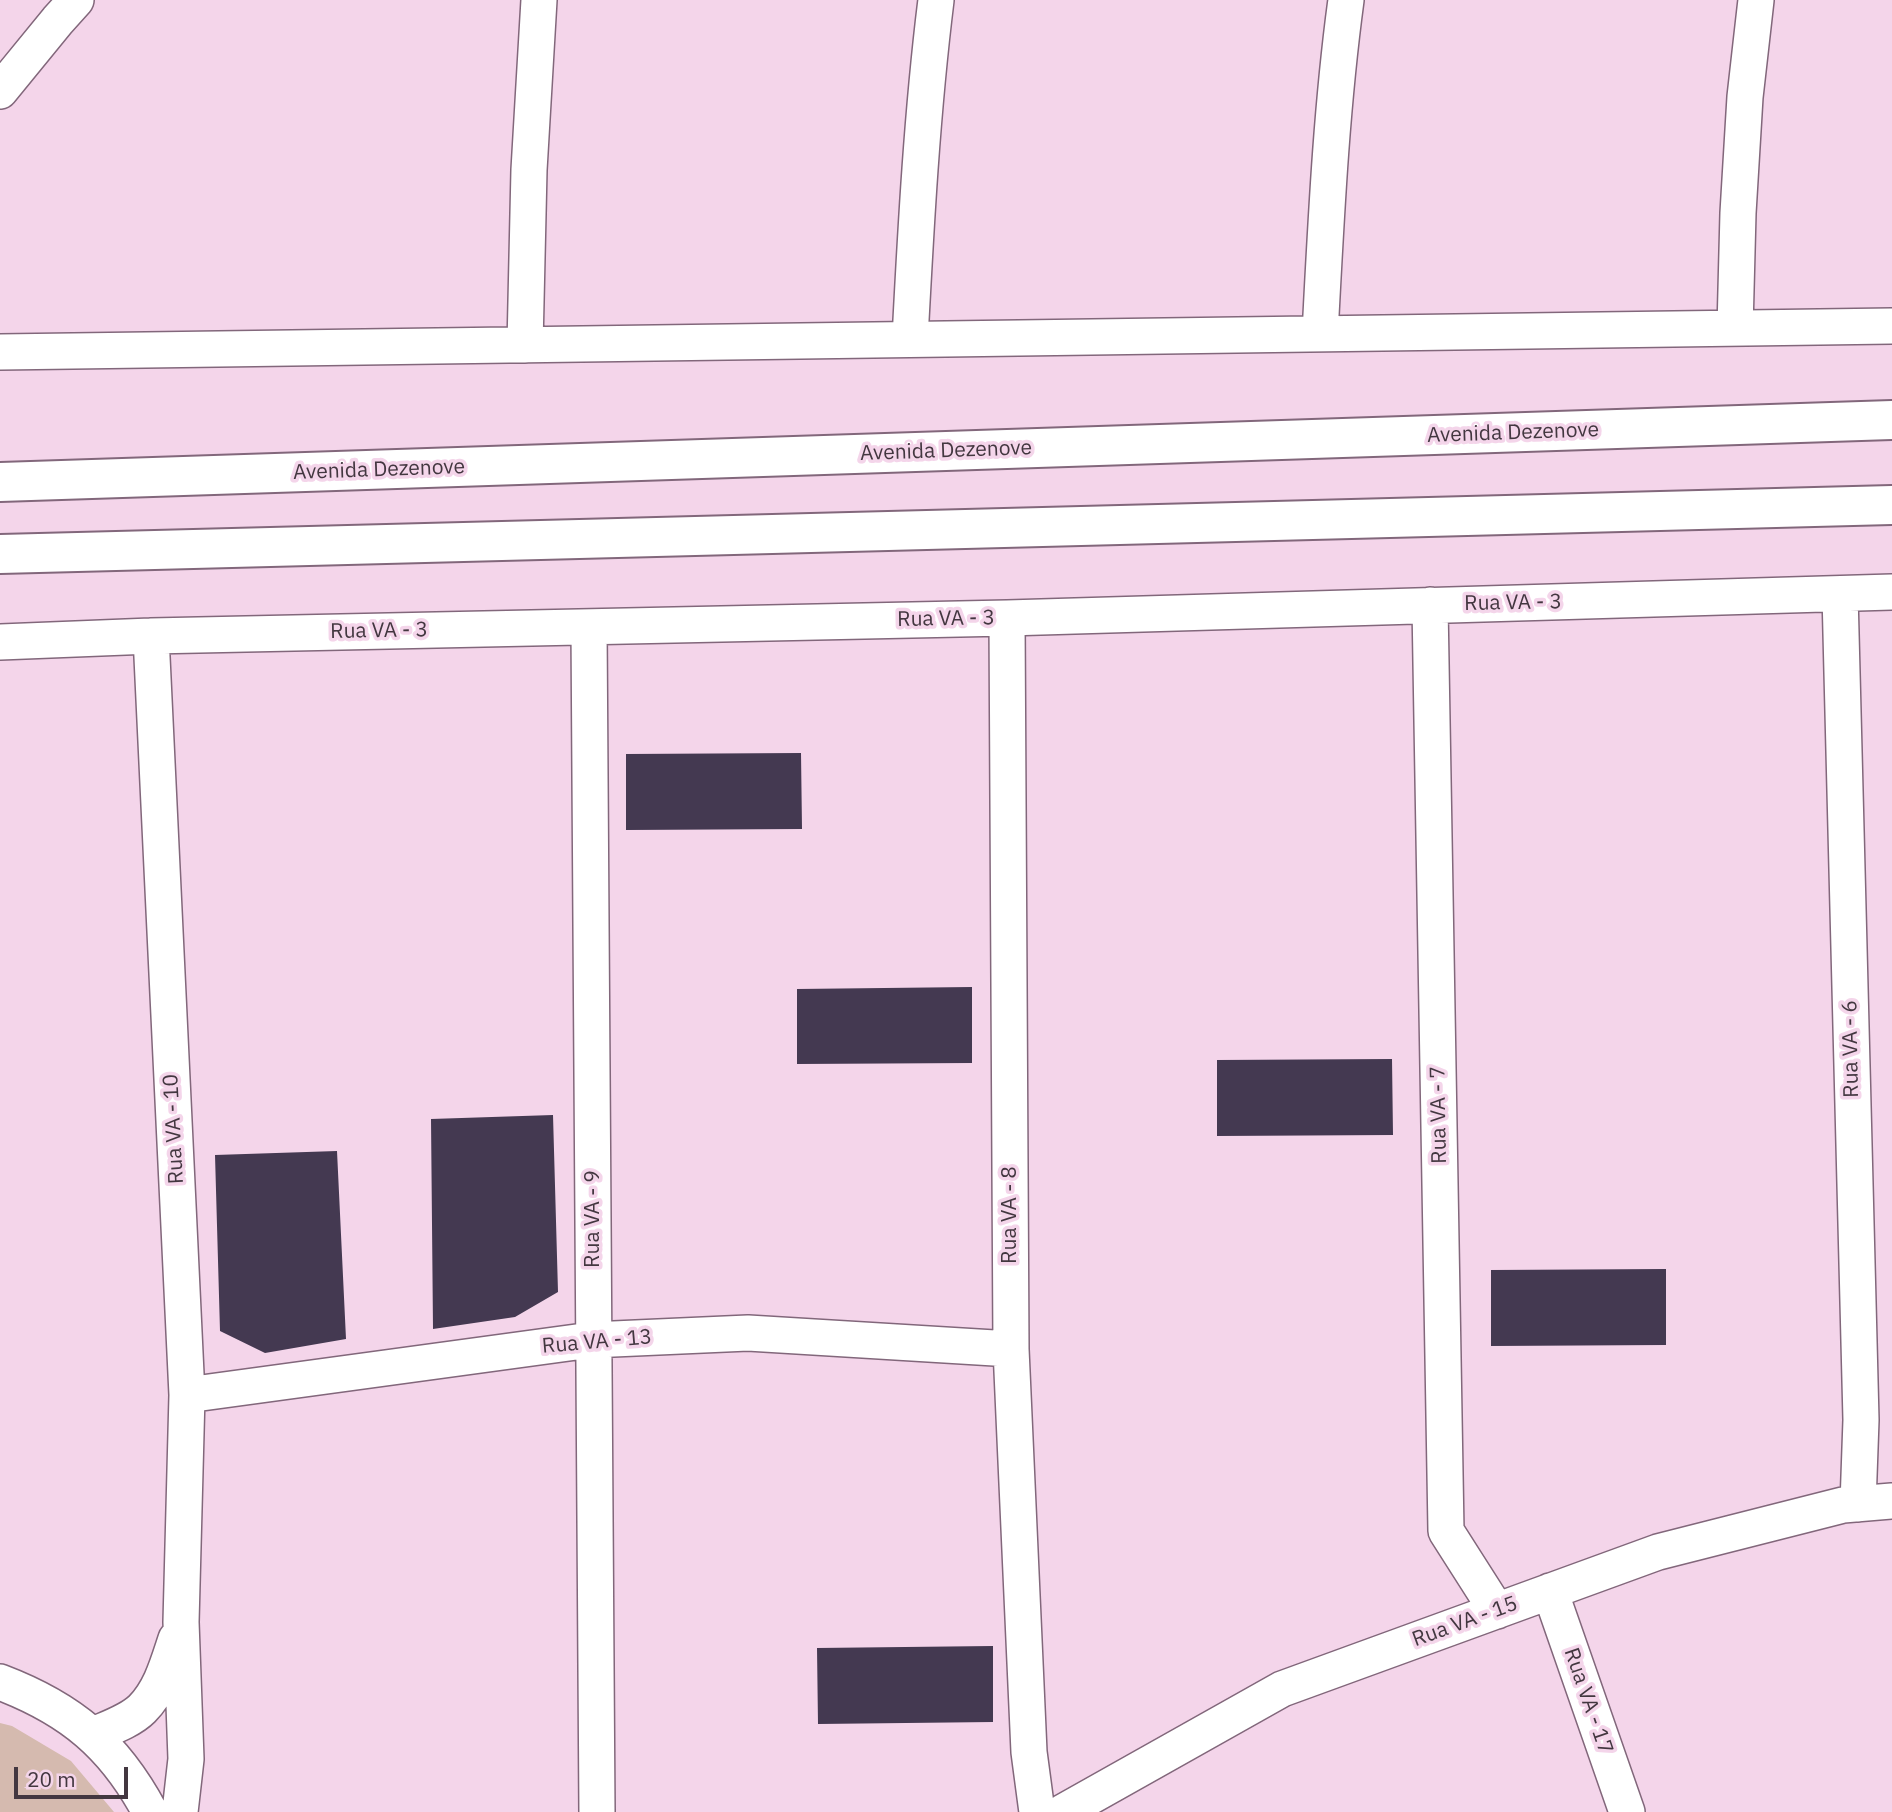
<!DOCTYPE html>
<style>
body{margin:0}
#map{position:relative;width:1892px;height:1812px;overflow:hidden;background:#f4d5ea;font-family:"IBM Plex Sans",sans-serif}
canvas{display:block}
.scale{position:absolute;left:14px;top:1767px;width:114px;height:32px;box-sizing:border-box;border:4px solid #433740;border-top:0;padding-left:9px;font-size:21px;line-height:24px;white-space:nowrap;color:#433740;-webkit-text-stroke:5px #f4d5ea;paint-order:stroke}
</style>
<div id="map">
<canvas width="1892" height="1812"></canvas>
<div class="scale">20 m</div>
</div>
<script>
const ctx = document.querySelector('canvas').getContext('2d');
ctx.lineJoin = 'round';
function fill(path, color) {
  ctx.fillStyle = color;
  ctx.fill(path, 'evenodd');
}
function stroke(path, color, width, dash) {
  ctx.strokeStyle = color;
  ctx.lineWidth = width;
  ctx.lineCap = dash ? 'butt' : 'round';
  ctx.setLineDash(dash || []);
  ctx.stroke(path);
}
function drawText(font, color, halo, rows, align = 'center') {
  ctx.font = font + ' "IBM Plex Sans",sans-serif';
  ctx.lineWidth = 7;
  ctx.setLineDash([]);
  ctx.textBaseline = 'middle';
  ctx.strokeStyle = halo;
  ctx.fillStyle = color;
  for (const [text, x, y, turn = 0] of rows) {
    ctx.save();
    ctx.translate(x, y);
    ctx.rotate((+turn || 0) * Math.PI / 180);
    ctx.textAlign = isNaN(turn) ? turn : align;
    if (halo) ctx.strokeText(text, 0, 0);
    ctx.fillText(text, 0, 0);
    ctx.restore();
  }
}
fill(new Path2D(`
 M0,1723l12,3 59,35 43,51h-114z`), '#d5baaf');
fill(new Path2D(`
 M801,753l1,76 -176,1v-76z
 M972,987v76l-175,1v-75z
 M1392,1059l1,76 -176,1v-76z
 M553,1115l5,177 -43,25 -82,12 -2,-210z
 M337,1151l9,188 -81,14 -45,-22 -5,-176z
 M1666,1269v76l-175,1v-76z
 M993,1646v76l-175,2 -1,-76z`), '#443951');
const minor = new Path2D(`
 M0,91l58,-71 18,-20
 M1735,328l3,-115 7,-116 11,-97
 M1320,334c6,-112 11,-223 26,-334
 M910,339c6,-114 12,-226 26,-339
 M525,345l4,-175 10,-170
 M0,352l1892,-26
 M1840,594l21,826 -3,84
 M1430,605l16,926 51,80
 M1007,618l4,731 18,403 8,60
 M589,627l8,1185
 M151,636l36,759 -6,227 5,137 -6,53
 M0,642l151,-6 856,-18 885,-26
 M187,1395l404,-55 157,-7 263,16
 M1550,1591l77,221
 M0,1682c71,27 114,63 150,130
 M93,1735c16,-7 37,-14 49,-26 19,-19 26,-46 34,-70
 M1063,1812l219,-123 376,-137 185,-47 49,-4`);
const tertiary = new Path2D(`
 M0,482l1892,-62
 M0,554l1892,-49`);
stroke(minor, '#82677b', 38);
stroke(tertiary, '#82677b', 42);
stroke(minor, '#fff', 35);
stroke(tertiary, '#fff', 38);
drawText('21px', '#433740', '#f4d5ea', [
 ["Avenida Dezenove",1513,433,-2],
 ["Avenida Dezenove",946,451,-2],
 ["Avenida Dezenove",379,470,-2],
 ["Rua VA - 3",1513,603,-1],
 ["Rua VA - 3",946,619,-1],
 ["Rua VA - 3",379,631,-1],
 ["Rua VA - 6",1851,1049,-91],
 ["Rua VA - 7",1439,1115,-91],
 ["Rua VA - 10",174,1129,-93],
 ["Rua VA - 8",1010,1215,-90],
 ["Rua VA - 9",593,1219,-90],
 ["Rua VA - 13",597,1342,-5],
 ["Rua VA - 15",1465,1622,-20],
 ["Rua VA - 17",1588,1701,71]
]);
</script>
